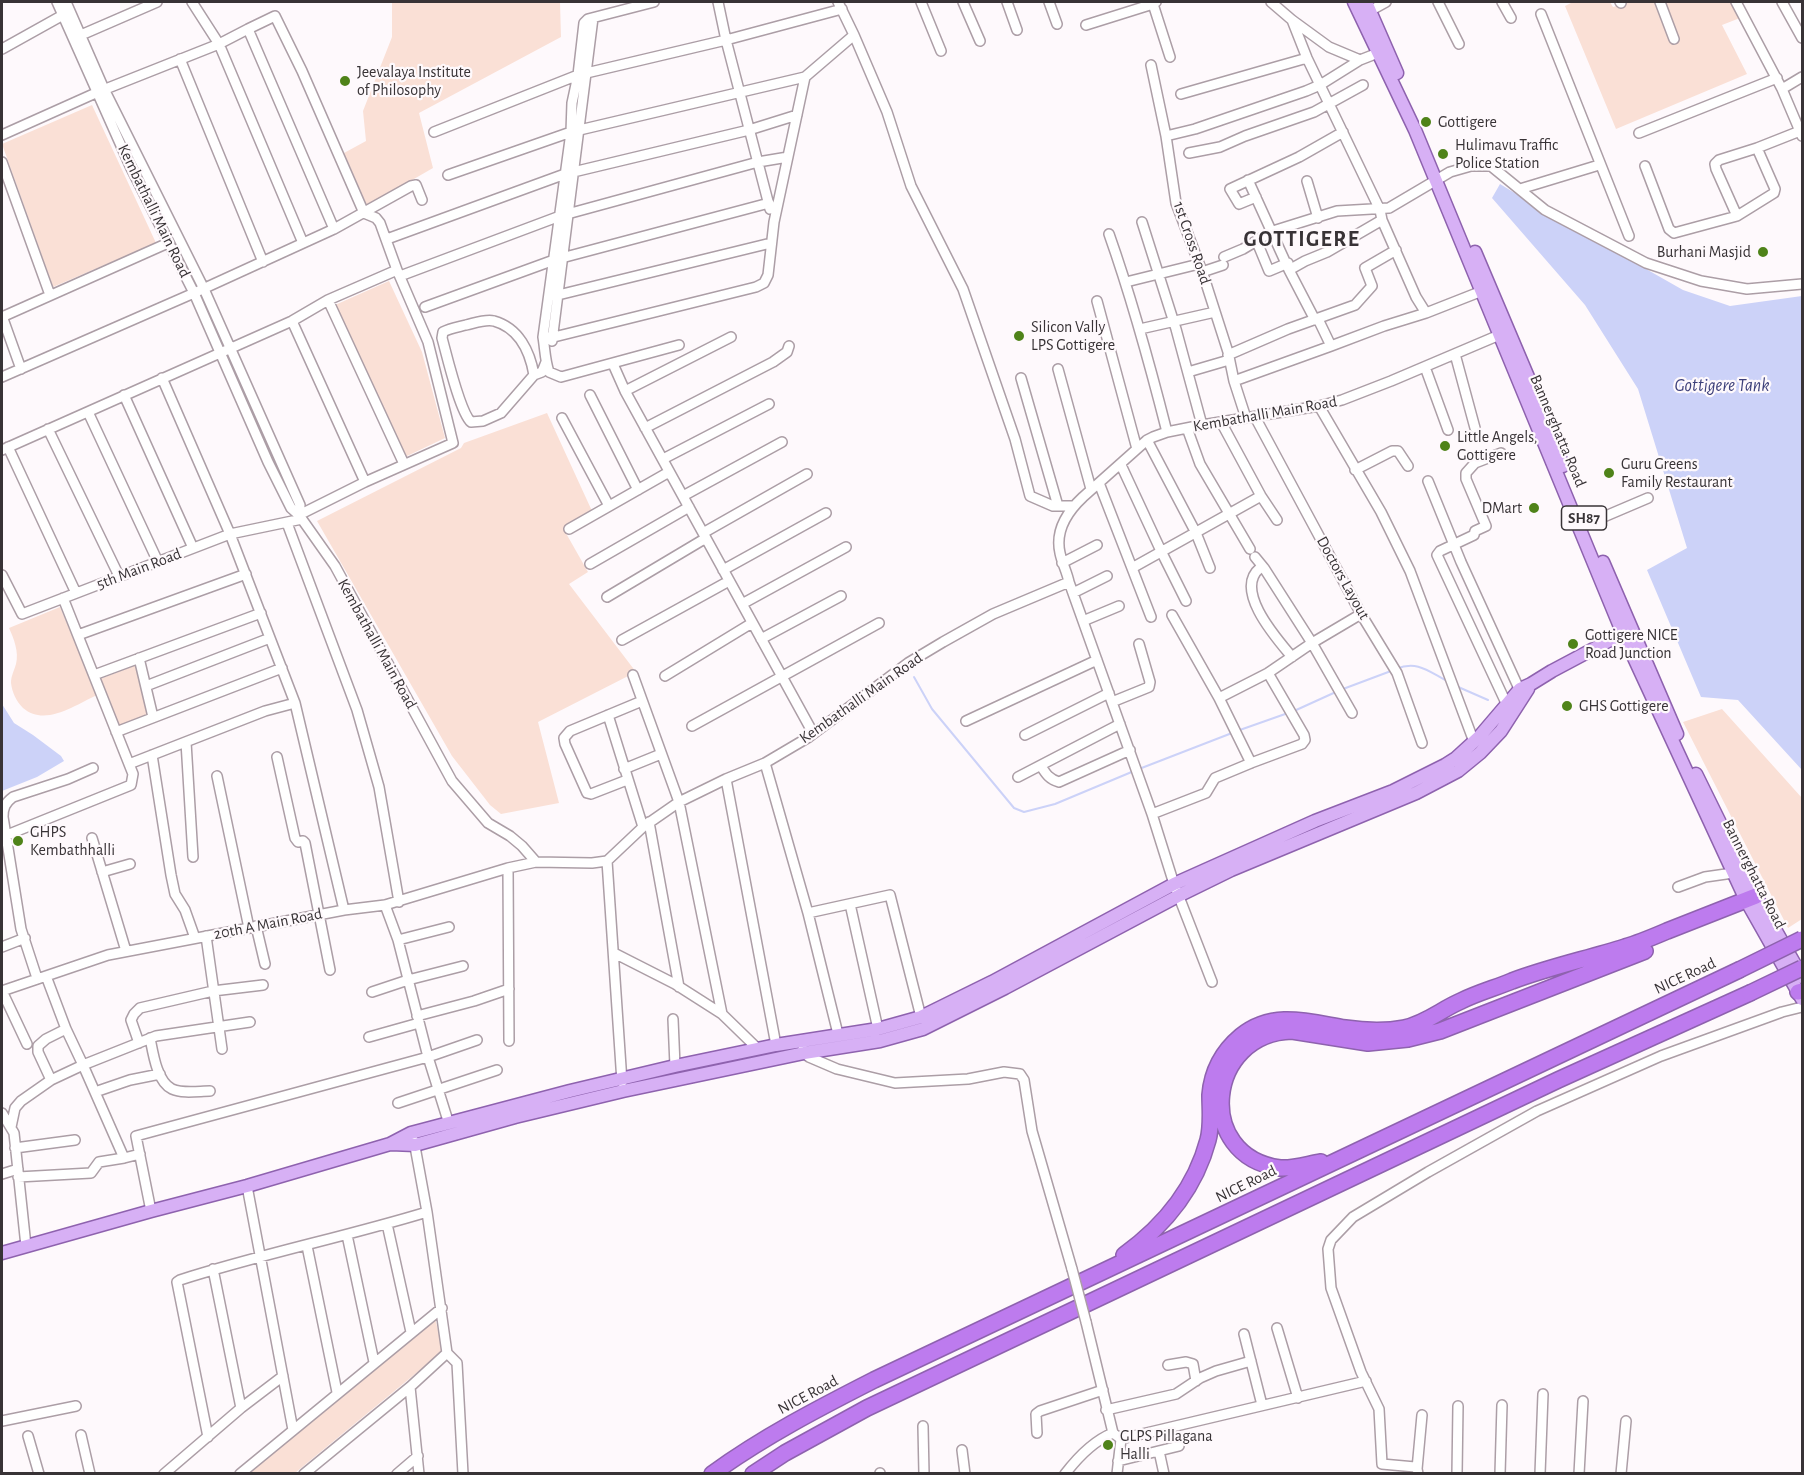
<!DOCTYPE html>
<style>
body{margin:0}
#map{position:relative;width:1804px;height:1475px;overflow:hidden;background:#fef9fc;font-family:"Alegreya Sans",sans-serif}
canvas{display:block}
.frame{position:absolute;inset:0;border:3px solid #383336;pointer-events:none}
</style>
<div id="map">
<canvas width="1804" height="1475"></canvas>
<div class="frame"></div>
</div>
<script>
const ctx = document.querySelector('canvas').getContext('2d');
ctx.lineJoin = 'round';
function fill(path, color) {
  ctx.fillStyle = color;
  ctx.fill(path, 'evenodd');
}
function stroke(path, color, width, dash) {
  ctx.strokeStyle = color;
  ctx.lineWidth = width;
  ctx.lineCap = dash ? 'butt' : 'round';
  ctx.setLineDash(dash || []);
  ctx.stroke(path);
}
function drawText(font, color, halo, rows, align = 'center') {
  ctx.font = font + ' "Alegreya Sans",sans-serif';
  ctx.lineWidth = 4.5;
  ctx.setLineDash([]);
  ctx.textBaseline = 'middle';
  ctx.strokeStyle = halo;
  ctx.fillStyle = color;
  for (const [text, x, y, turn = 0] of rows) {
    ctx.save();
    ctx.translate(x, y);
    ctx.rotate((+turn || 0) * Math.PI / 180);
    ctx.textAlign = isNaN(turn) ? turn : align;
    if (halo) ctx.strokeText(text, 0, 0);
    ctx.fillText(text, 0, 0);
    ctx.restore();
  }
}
fill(new Path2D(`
 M392,2h168l1,35 -142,76 14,55 -66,38 -23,-53 22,-12 -3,-30 29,-74z
 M1573,2h37l3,5 18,-5h100l9,16 -18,7 25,49 -131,55 -51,-123z
 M92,105l64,138 -103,44 -51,-143z
 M389,281l33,71 23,86 -40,19 -70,-152z
 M547,413l45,98 -29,17 25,44 -19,12 67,88 -98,50 21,81 -58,11 -11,-9 -38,-49 -135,-235 144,-73 3,-5z
 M60,607l37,88c-22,10 -52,32 -74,13 -7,-7 -11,-16 -12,-25 0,-7 3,-12 5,-19 3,-12 -2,-25 -7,-36z
 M139,664l10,52 -30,12 -19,-49z
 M1722,709l80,89v121l-14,9 -105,-206z
 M435,1318l8,33 -148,122 -46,1z`), '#fae0d6');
fill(new Path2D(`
 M1500,184l44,27 139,79 47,16 72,-10v474l-64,-70 -37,-3 -54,-127 40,-22 -49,-159 -53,-84 -93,-107z
 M2,704l12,19 19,12 28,21 3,5 -27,16 -35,14z`), '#ccd2f8');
stroke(new Path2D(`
 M1396,669c22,-9 33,3 53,13
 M914,677l18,32 82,99 10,4 31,-8 79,-33
 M1456,686l32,14
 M1343,689l48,-18
 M1294,711l44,-20
 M1237,731l51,-18
 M1139,769l93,-36`), '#ccd2f8', 2);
const minor = new Path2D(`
 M57,2l74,166 63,125 74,169 23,46 8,7 36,51 117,215 36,42 22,13 12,10 14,16
 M66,2l38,87 100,200 96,216 -1,10
 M192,2l27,42 84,199
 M654,2l-66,17 -4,4 -6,52 -6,28 -1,29 -28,205c2,12 2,24 6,35l12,5 118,-32
 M718,2l8,38 44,169
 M921,2l20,49
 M963,2l17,39
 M1007,2l10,28
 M1049,2l8,22
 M1156,2l-3,2 17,53
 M1271,2l21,18 37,27 31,13 23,-9
 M1438,2l21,42
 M1502,2l9,16
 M1620,2l1,1
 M1660,2l14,37
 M1736,2l46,87 20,47
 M1782,2l20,36
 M1366,13l20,-11
 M1541,14l88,222
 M1292,20l15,38 73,152 2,10 34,77 10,16
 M1086,25l67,-21
 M248,29l27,-13 27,55 62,142 12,5 4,5 17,47 31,72 25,101 -88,39 -66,33
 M81,35l76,-33
 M854,35l33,77 24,74 52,103 52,150 15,57 23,10h20
 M2,49l61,-34
 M180,59l83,203
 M1151,65l15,71 10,67 27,71 25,78 6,29 12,37
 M1782,89l20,-12
 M1181,94l126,-36
 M434,132l144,-57 148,-35 116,-31
 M1639,133l138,-55
 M2,135l96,-43 121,-48 29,-15 86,200
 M1166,136l29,-7 111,-38 14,-6 40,-25
 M1189,153l31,-6 25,-11 69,-24 49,-27
 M2,162l48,133
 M1645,166l24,63 5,4 63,-17 -21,-47 -1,-5 4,-4 38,-12 43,-17
 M448,175l123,-43 234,-55
 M1248,180l41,90 16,-9 22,-9 55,-32
 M1307,181l11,37
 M1520,189l79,-24
 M1256,197l-17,7 -9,-15 69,-32 44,-25
 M1737,216l37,-23 1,-4 -18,-41
 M1142,222l34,107 26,96
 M1109,234c23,65 41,131 58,198
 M387,239l178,-65 184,-44 48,-15
 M1257,242l12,29 19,-8
 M1224,257l19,-8 30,-18 64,-20 52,-3 61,-36 21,-6h20l54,44 101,53 55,18 46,8 55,-5
 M1289,270l26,50
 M1202,272l21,-7
 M400,276l160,-60 198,-54 30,-5
 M1126,282l73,-18
 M554,296l217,-53
 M328,300l76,164
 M1097,301l40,148
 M425,307l129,-47 215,-57
 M2,316l19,53
 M2,317l166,-74
 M1318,319l13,27
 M292,321l73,161
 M1140,329l75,-17
 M543,337h11l202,-50 8,-4 4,-8 6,-53 31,-145 49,-42 -16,-33
 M552,341l41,-323
 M1455,354l20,74
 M1228,355l60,-26 67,-24 17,-19 -7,-18 31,-18
 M613,364l12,27 188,342
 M1425,367l23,63
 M1058,369l33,120
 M1188,372l41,-12
 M534,375c-4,-23 -15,-47 -40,-54 -9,-2 -19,2 -28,4 -8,2 -16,3 -23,7l-1,6c5,18 18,74 29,84l12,-1 18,-8 33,-38 8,-3 4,-10
 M2,377l192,-84 140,-64 77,-43 5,-1 6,15
 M162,378l68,156 65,169 49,207
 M1021,378l37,128
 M1234,381l97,-35 53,-20 42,-13 56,-22
 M625,391l106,-54
 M124,395l69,153
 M590,395l48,95
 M1319,406l62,106 29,59 64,171
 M88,412l70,150
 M1255,417l106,197 36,59 25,70
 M562,418l47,88
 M1221,422l40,74 16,24
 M645,428l128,-66 14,-10 2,-6
 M1187,428l13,36 50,85
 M48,429l71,147
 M1147,440l49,93 14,35
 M8,447l68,146
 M2,450l290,-129 36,-21 69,-30
 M1501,453l-26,10 -9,10v6l20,47 -11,5 -1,4 -34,16 -3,4 70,150
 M663,459l106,-55
 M1121,465l40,86 25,50
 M1355,470l37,-19h6l10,15
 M1428,481l33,81 60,131
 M1099,483l52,134
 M683,496l99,-54
 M287,523l70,187 22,77 20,115
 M1587,524l61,-26
 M569,529l100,-57
 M703,533l104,-59
 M1255,557l9,11
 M1062,563l35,-18
 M590,564l99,-57
 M1132,568l129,-72
 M723,570l103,-57
 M2,575l20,39 208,-80 72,-15
 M1069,582l83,232 54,-21 9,-15 36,-15 51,-19 3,-4 -1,-5 -36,-62
 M1073,593l34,-17
 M607,597l99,-59
 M742,604l104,-57
 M1172,615l47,83
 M1083,621l36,-15
 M78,635l168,-61
 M761,639l80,-43
 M622,640l107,-59
 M1292,657c-15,-18 -59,-67 -32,-89h4l48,75 40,70
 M139,658l14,59
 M94,675l167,-62
 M633,675l46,127 43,212
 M665,676l87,-53
 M146,686l124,-48
 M1112,702l37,-15 1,-5 -11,-38
 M608,715l35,112
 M966,721l131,-61
 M692,726l187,-103
 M116,732l166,-64
 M1025,735l84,-42
 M186,742l7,115
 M152,755l19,120 4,19 10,16 10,28
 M277,757l18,81 3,4 5,-1 2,2 25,127
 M765,763l43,150 30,121
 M1251,763l-32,-65 49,-25 44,-30 49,-29
 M129,764l136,-53 30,-8
 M1041,766c5,8 8,13 18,16l71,-32
 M624,769l37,-15
 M217,776l32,152
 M1018,777l102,-53
 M726,779l50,266
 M627,780l-36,14 -4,-1 -22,-49 -1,-6 6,-7 72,-30
 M1152,814l22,70 38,98
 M649,822l30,165
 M7,835l124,-50 2,-11 -70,-176
 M92,838l34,113
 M607,861l15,221
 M508,868l1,173
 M102,872l28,-8
 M1678,887l27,-10 28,-4
 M850,904l28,125
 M385,905l13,35 30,117 21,67
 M808,913l82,-18 31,122
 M256,926l9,38
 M206,936l16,113
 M398,940l51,-13
 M2,947l23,-9
 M614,953l61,31 47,30 36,35
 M46,976l20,53 17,36 41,93
 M37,978l-16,-49 -18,-112c0,-9 2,-14 10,-20l55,-18 25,-11
 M2,991l106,-36 236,-45 41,-5 123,-37 28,-6 56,1 15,-2 36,-34 36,-25 47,-23 39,-16 44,-26 99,-74 35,-21 50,-28 76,-32c-2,-10 -7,-19 -9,-29 -5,-22 7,-41 23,-56l64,-57 6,-3 14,-5 35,-7 117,-19 23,-6 49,-19 113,-48
 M2,991l25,53
 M372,992l36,-12 55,-14
 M417,1016l57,-15 35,-12
 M673,1019l2,47
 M369,1037l50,-14
 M150,1038c3,15 7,44 22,51 11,5 27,2 38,2
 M139,1043l-8,-23 3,-6 6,-6 73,-17 50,-6
 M803,1049l1,4 5,4 28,12 58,14 73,-4 36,-7 16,2 4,6 8,51 40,138
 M51,1080l-13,-28v-6l8,-7 20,-10
 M95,1092l35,-12 30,-6
 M398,1103l99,-33
 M2,1113l12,20 12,113
 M11,1127l4,-19 6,-7 30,-21 32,-15 73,-29 94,-14
 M15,1148l60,-8
 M2,1174l16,-5
 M18,1177l73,-4 8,-11 25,-4 16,-4
 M247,1186l46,244
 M151,1211l-15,-75 292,-79 49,-17
 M387,1224l24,108
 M347,1235l27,127
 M307,1246l30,146
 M213,1269l28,139
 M1086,1322l27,111 8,6 245,-58
 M1277,1328l21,70
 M1244,1334l18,71
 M447,1353l10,10 6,111
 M1168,1365l18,-3 7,2 3,17
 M410,1387l9,87
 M1106,1410l70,-16 24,-16 16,-7 35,-10
 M2,1421l74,-15
 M923,1426l1,48
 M1037,1433l-1,-19 4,-3 63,-21
 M81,1435l9,39
 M28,1436l11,38
 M208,1437l-31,-155 3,-2c81,-26 165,-43 247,-68
 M962,1450l3,24
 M1159,1451l5,23
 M1118,1461l61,-15
 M1417,1469l5,-54
 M880,1473v1
 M164,1474l77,-66 42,-32
 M240,1474l202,-166
 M304,1474l106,-87 37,-34 -20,-141 -13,-71
 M397,1474l21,-18
 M1065,1474c13,-17 28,-33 48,-41
 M1117,1474l4,-35
 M1418,1474l-1,-5 -2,-2 -33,-3 -3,-55 -18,-37 -30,-84 -3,-39 3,-9 22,-23 75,-45 109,-61 124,-55 121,-44 20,-5
 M1457,1474l1,-68
 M1500,1474l2,-69
 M1540,1474l3,-80
 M1579,1474l4,-73
 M1621,1474l5,-53`);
const major = new Path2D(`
 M1354,2l61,128 208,504 123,266 56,99
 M1366,2l31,71
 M1475,252l67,158 21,56
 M1603,562l74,172
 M1696,774l60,122 46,81
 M391,1144l24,1 100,-28 108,-26 181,-38 76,-12 43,-12 82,-41 175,-93 51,-25 185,-77 42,-22 22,-18 21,-22 27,-42
 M2,1253l149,-42 96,-25 143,-42 21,-11 159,-42 105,-25 101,-21 102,-16 43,-12 71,-35 182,-98 141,-63 78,-30 52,-26 11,-7 23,-21 41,-48 11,-5 21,-13 79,-42`);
const highway = new Path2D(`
 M1798,992l4,-1
 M1321,1162c-13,2 -27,7 -41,6 -87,-12 -73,-135 12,-137l76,12 40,-4 32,-8 205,-80
 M1124,1255c40,-29 71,-66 84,-115 4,-15 2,-30 2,-45 2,-24 13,-44 31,-59 32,-26 68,-14 104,-8 20,3 40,4 59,0 21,-4 38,-19 57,-27 16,-8 34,-13 51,-20 37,-14 75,-22 113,-34 14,-4 28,-10 42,-16 30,-12 59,-23 89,-35
 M712,1474c51,-37 107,-66 162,-94l865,-410
 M753,1474l32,-21 82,-45 691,-328 192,-87`);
stroke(minor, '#ac9ea6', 12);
stroke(major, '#8e62ae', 15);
stroke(highway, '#8e62ae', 18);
stroke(minor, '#fff', 9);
stroke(major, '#d7b0f5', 12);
stroke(highway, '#bd7bee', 15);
const minorBridge = new Path2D(`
 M1072,1269l14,53`);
const highwayBridge = new Path2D(`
 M1739,970l63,-31
 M1750,993l52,-25`);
stroke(minorBridge, '#ac9ea6', 12, []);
stroke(highwayBridge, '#8e62ae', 18, []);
stroke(minorBridge, '#fff', 9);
stroke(highwayBridge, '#bd7bee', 15);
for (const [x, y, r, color] of [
 [345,81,6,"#4f8319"],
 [1426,122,6,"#4f8319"],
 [1443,154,6,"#4f8319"],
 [1763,252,6,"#4f8319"],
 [1019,336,6,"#4f8319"],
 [1445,446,6,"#4f8319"],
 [1609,473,6,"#4f8319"],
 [1534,508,6,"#4f8319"],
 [1573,644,6,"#4f8319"],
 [1567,706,6,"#4f8319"],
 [18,841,6,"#4f8319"],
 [1108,1445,6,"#4f8319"]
]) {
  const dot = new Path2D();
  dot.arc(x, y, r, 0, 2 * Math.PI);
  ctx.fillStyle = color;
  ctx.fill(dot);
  stroke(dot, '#fef9fc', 2);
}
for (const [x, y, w] of [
 [1584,518,45]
]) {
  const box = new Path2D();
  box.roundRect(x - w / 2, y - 12, w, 24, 4.5);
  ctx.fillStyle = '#fef9fc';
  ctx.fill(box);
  stroke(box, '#383336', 1.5);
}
drawText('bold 15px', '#383336', null, [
 ["SH87",1584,518]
]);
drawText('16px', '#383336', '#fef9fc', [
 ["Jeevalaya Institute",357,72],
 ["of Philosophy",357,90],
 ["Gottigere",1438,122],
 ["Hulimavu Traffic",1455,145],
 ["Police Station",1455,163],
 ["Burhani Masjid",1751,252,"right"],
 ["Silicon Vally",1031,327],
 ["LPS Gottigere",1031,345],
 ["Little Angels,",1457,437],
 ["Gottigere",1457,455],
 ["Guru Greens",1621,464],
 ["Family Restaurant",1621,482],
 ["DMart",1522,508,"right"],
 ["Gottigere NICE",1585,635],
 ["Road Junction",1585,653],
 ["GHS Gottigere",1579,706],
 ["GHPS",30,832],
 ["Kembathhalli",30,850],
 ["GLPS Pillagana",1120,1436],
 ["Halli",1120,1454]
], 'left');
drawText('16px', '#383336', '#fef9fc', [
 ["Kembathalli Main Road",154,211,64],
 ["1st Cross Road",1192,243,71],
 ["Kembathalli Main Road",1265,414,-10],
 ["Bannerghatta Road",1558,431,67],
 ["5th Main Road",139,569,-21],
 ["Doctors Layout",1343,578,61],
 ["Kembathalli Main Road",377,644,61],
 ["Kembathalli Main Road",861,698,-35],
 ["Bannerghatta Road",1754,874,63],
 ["20th A Main Road",268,924,-11],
 ["NICE Road",1685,976,-25],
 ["NICE Road",1246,1184,-26],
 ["NICE Road",808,1395,-28]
]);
drawText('italic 18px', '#3d407a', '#fef9fc', [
 ["Gottigere Tank",1722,386]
]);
ctx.letterSpacing = '1.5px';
drawText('bold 22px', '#383336', '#fef9fc', [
 ["GOTTIGERE",1302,239]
]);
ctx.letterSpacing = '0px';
</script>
